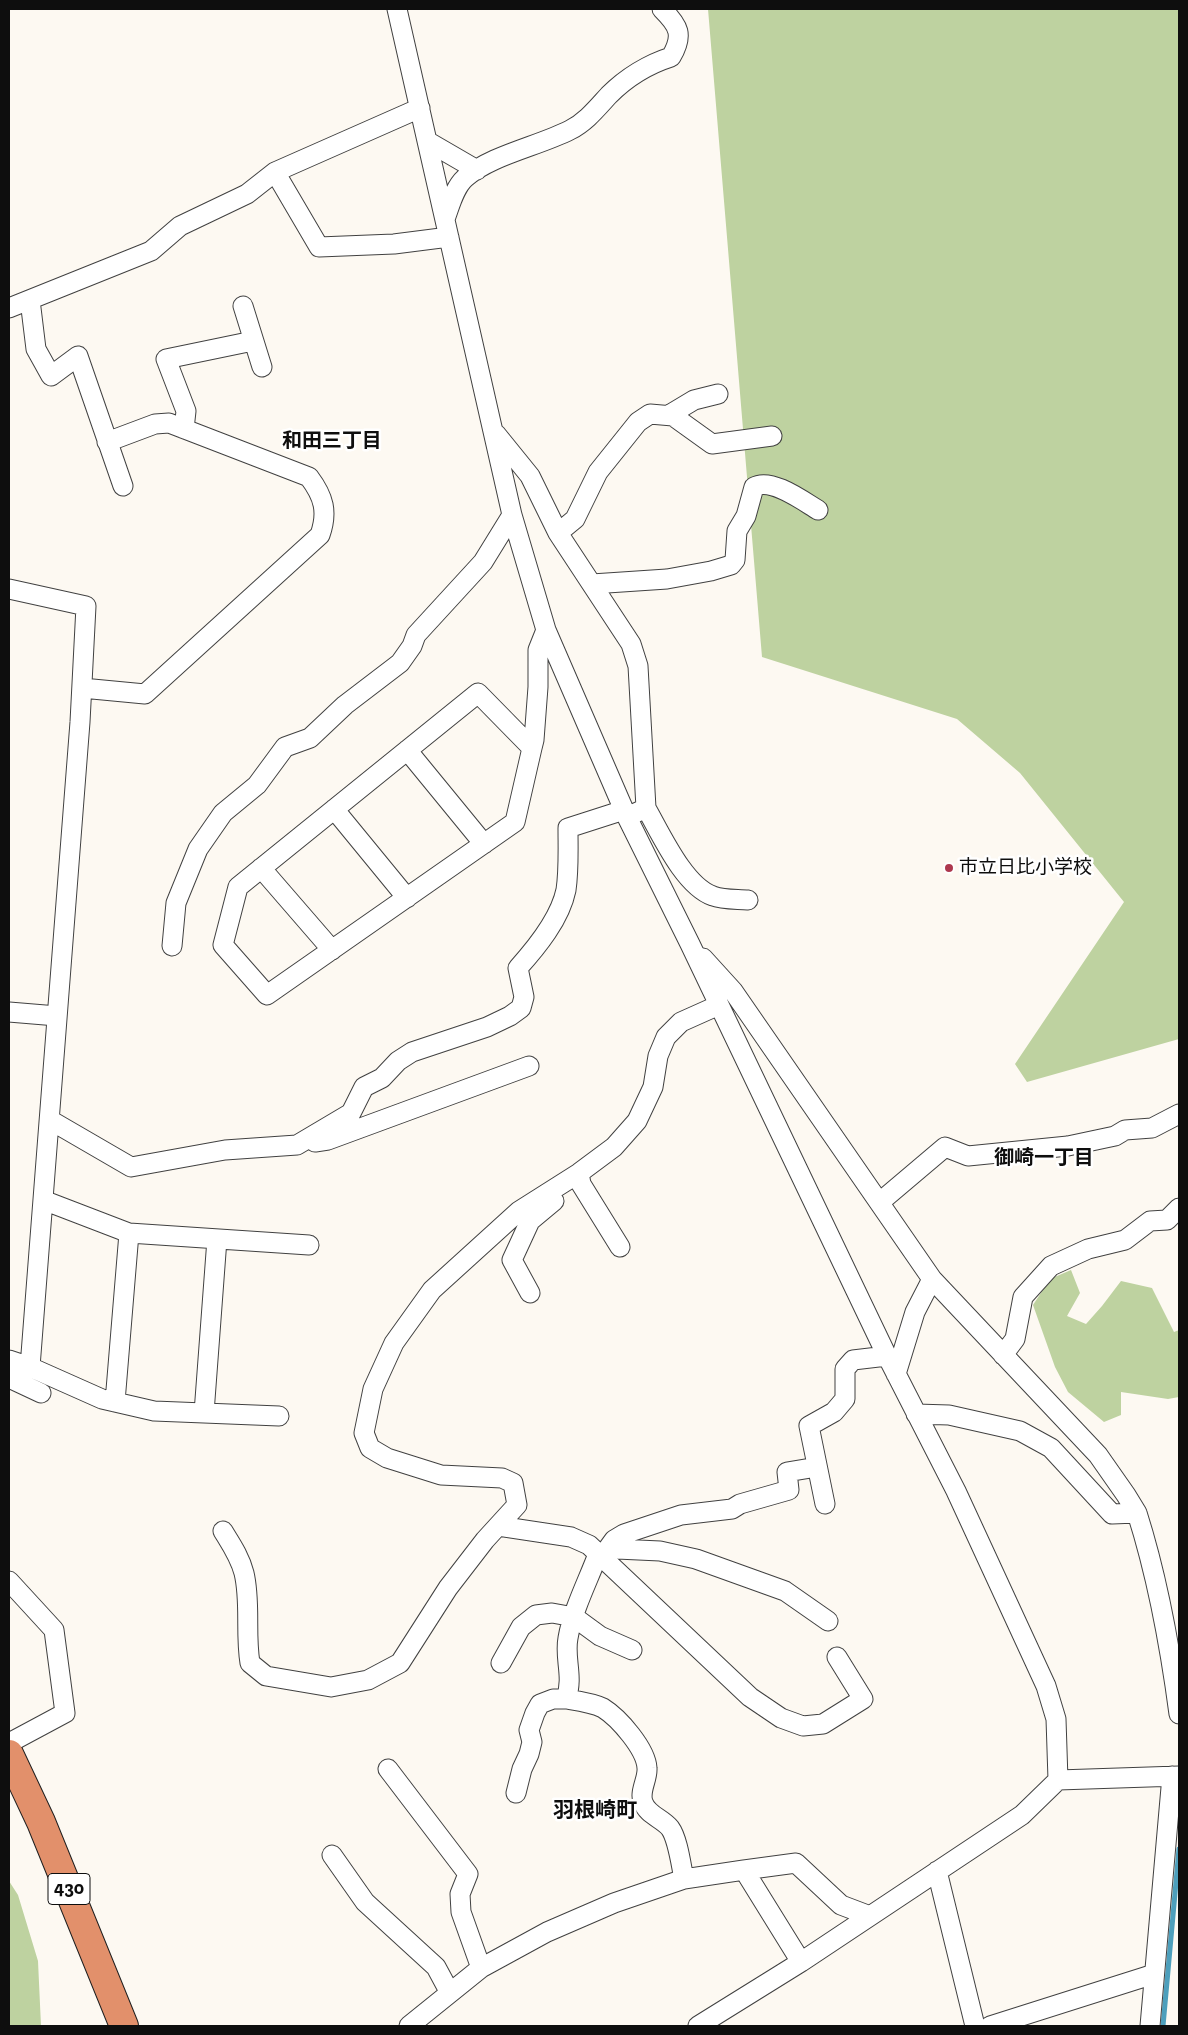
<!DOCTYPE html>
<meta charset="utf-8">
<style>
body{margin:0}
#map{position:relative;width:1188px;height:2035px;overflow:hidden;background:#fdf9f2;font-family:"Zilla Slab",serif}
canvas{display:block}
.frame{position:absolute;inset:0;border:10px solid #0e0e0e;pointer-events:none}
</style>
<div id="map">
<canvas width="1188" height="2035"></canvas>
<div class="frame"></div>
</div>
<script>
const ctx = document.querySelector('canvas').getContext('2d');
ctx.lineJoin = 'round';
function fill(path, color) {
  ctx.fillStyle = color;
  ctx.fill(path, 'evenodd');
}
function stroke(path, color, width, dash) {
  ctx.strokeStyle = color;
  ctx.lineWidth = width;
  ctx.lineCap = dash ? 'butt' : 'round';
  ctx.setLineDash(dash || []);
  ctx.stroke(path);
}
function drawText(font, color, halo, rows, align = 'center') {
  ctx.font = font + ' "Zilla Slab","Noto Sans JP",serif';
  ctx.lineWidth = 5;
  ctx.setLineDash([]);
  ctx.textBaseline = 'middle';
  ctx.strokeStyle = halo;
  ctx.fillStyle = color;
  for (const [text, x, y, turn = 0] of rows) {
    ctx.save();
    ctx.translate(x, y);
    ctx.rotate((+turn || 0) * Math.PI / 180);
    ctx.textAlign = isNaN(turn) ? turn : align;
    if (halo) ctx.strokeText(text, 0, 0);
    ctx.fillText(text, 0, 0);
    ctx.restore();
  }
}
fill(new Path2D(`
 M708,9h471v1030l-152,43 -12,-18 109,-162 -104,-129 -63,-54 -195,-62z
 M1071,1270l9,23 -13,23 19,8 16,-18 19,-25 31,7 22,44 5,-2v67l-11,2 -47,-7v23l-17,7 -36,-30 -13,-25 -22,-62 17,-26z
 M9,1881l9,14 20,66 3,65h-32z`), '#bed2a0');
stroke(new Path2D(`
 M1163,2026l16,-177`), '#4d9fbc', 5);
const minor = new Path2D(`
 M397,9l115,506 34,115 81,187 63,127 197,412 69,135 90,195 10,33 2,61
 M427,141l50,29
 M275,172l44,75 75,-3 55,-7
 M445,219c5,-13 9,-31 20,-41 26,-23 74,-32 105,-48 16,-8 27,-22 39,-35 17,-17 40,-31 62,-38 13,-22 8,-31 -9,-48
 M30,300l6,49 15,27 27,-20 45,130
 M243,306l19,61
 M9,308l142,-57 29,-25 67,-32 28,-22 145,-64
 M669,415l25,-15 24,-6
 M184,429l2,-18 -20,-52 87,-18
 M496,434l34,42 28,57 73,111 7,22 8,142 -19,9
 M558,533l17,-14 23,-47 40,-50 12,-8 23,2 39,28 60,-8
 M592,584l75,-5 44,-8 20,-6 4,-5 2,-29 9,-15 8,-29c17,-10 49,14 64,23
 M9,589l77,17 -6,116 -50,645
 M82,688l63,6 175,-159c8,-23 4,-38 -11,-58l-140,-54 -14,1 -48,18
 M532,748l-54,-55 -240,194 -15,58 44,50 248,-173 17,-74 2,-8 4,-53v-37l8,-20
 M407,750l77,94
 M646,808c15,26 38,78 67,88 10,4 24,3 35,4
 M334,809l73,89
 M261,868l71,82
 M172,946l4,-43 22,-54 25,-36 34,-28 28,-38 25,-9 35,-33 55,-42 12,-17 4,-11 67,-73 29,-47
 M703,958l30,33 199,288 166,176 28,40 11,18
 M9,1012l48,4
 M50,1120l81,47 94,-17 72,-5 54,-32 13,-26 18,-9 16,-17 14,-9 75,-25 23,-11 11,-8 3,-11 -6,-29c19,-21 42,-49 48,-78 3,-20 2,-41 2,-62l56,-18
 M315,1142l13,-2 201,-74
 M579,1173l2,11 39,63
 M43,1200l86,33 180,12
 M880,1202l65,-55 23,9 100,-10 47,-10 10,-6 27,-2 27,-14
 M530,1293l-18,-33 18,-39 24,-20
 M1003,1355l12,-16 8,-42 28,-31 37,-17 37,-9 25,-19 17,-1 12,-12
 M9,1360l21,7 72,32 52,12 125,5
 M896,1374l19,-62 17,-33
 M9,1378l32,15
 M115,1402l14,-169
 M204,1413l13,-174
 M916,1414l33,1 71,16 31,17 61,66 25,-1c21,66 33,133 42,201
 M825,1504l-16,-78 25,-14 11,-13v-30l8,-9 34,-4
 M498,1526l73,11 18,8 161,152 31,21 22,8 20,-2 40,-25 -26,-42
 M223,1531c8,13 17,26 21,42 7,29 1,60 6,90l16,13 65,11 37,-7 32,-17 48,-75 37,-48 32,-35 -4,-22 -11,-5 -61,-3 -54,-17 -17,-10 -6,-15 9,-44 21,-46 38,-53 87,-79 60,-38 35,-26 23,-26 16,-34 5,-31 8,-19 15,-15 38,-17
 M606,1551l8,-11 10,-6 57,-19 51,-6 8,-5 49,-14 -2,-18 30,-5
 M9,1581l45,49 11,83 -56,30
 M501,1663l20,-36 15,-12 16,-2 22,4 26,19 32,14
 M388,1769l80,105 -8,20 1,18 20,56
 M516,1793l6,-24 7,-15 3,-12 -3,-12 6,-17 5,-9 13,-5h13
 M332,1855l33,47 71,65 14,26
 M744,1870l52,-7 45,42 29,11
 M937,1871l38,155
 M684,1879c-3,-14 -6,-40 -14,-51 -8,-10 -23,-13 -27,-26 -4,-11 5,-23 4,-34 -1,-19 -28,-50 -44,-60 -10,-5 -25,-7 -37,-9 8,-23 -2,-40 2,-61 5,-29 20,-57 30,-84l19,-5 43,2 36,8 89,32 43,30
 M409,2026l72,-58 66,-36 67,-29 70,-24 60,-9 57,92
 M698,2026l103,-64 221,-147 36,-35 121,-4
 M990,2026l164,-52
 M1150,2026l22,-250`);
const highway = new Path2D(`
 M9,1754l32,68 83,204`);
stroke(minor, '#414141', 21);
stroke(highway, '#1f1f1f', 30);
stroke(minor, '#fff', 19);
stroke(highway, '#e2906b', 28);
for (const [x, y, r, color] of [
 [949,868,5,"#ad384e"]
]) {
  const dot = new Path2D();
  dot.arc(x, y, r, 0, 2 * Math.PI);
  ctx.fillStyle = color;
  ctx.fill(dot);
  stroke(dot, '#fff', 2);
}
for (const [x, y, w] of [
 [69,1889,42]
]) {
  const box = new Path2D();
  box.roundRect(x - w / 2, y - 15.5, w, 31, 4);
  ctx.fillStyle = '#fff';
  ctx.fill(box);
  stroke(box, '#0e0e0e', 1);
}
drawText('bold 18px', '#0e0e0e', null, [
 ["430",69,1889]
]);
drawText('19px', '#0e0e0e', '#fff', [
 ["市立日比小学校",959,868]
], 'left');
drawText('bold 20px', '#0e0e0e', '#fff', [
 ["和田三丁目",332,441],
 ["御崎一丁目",1044,1158]
]);
drawText('bold 21px', '#0e0e0e', '#fff', [
 ["羽根崎町",595,1811]
]);
</script>
